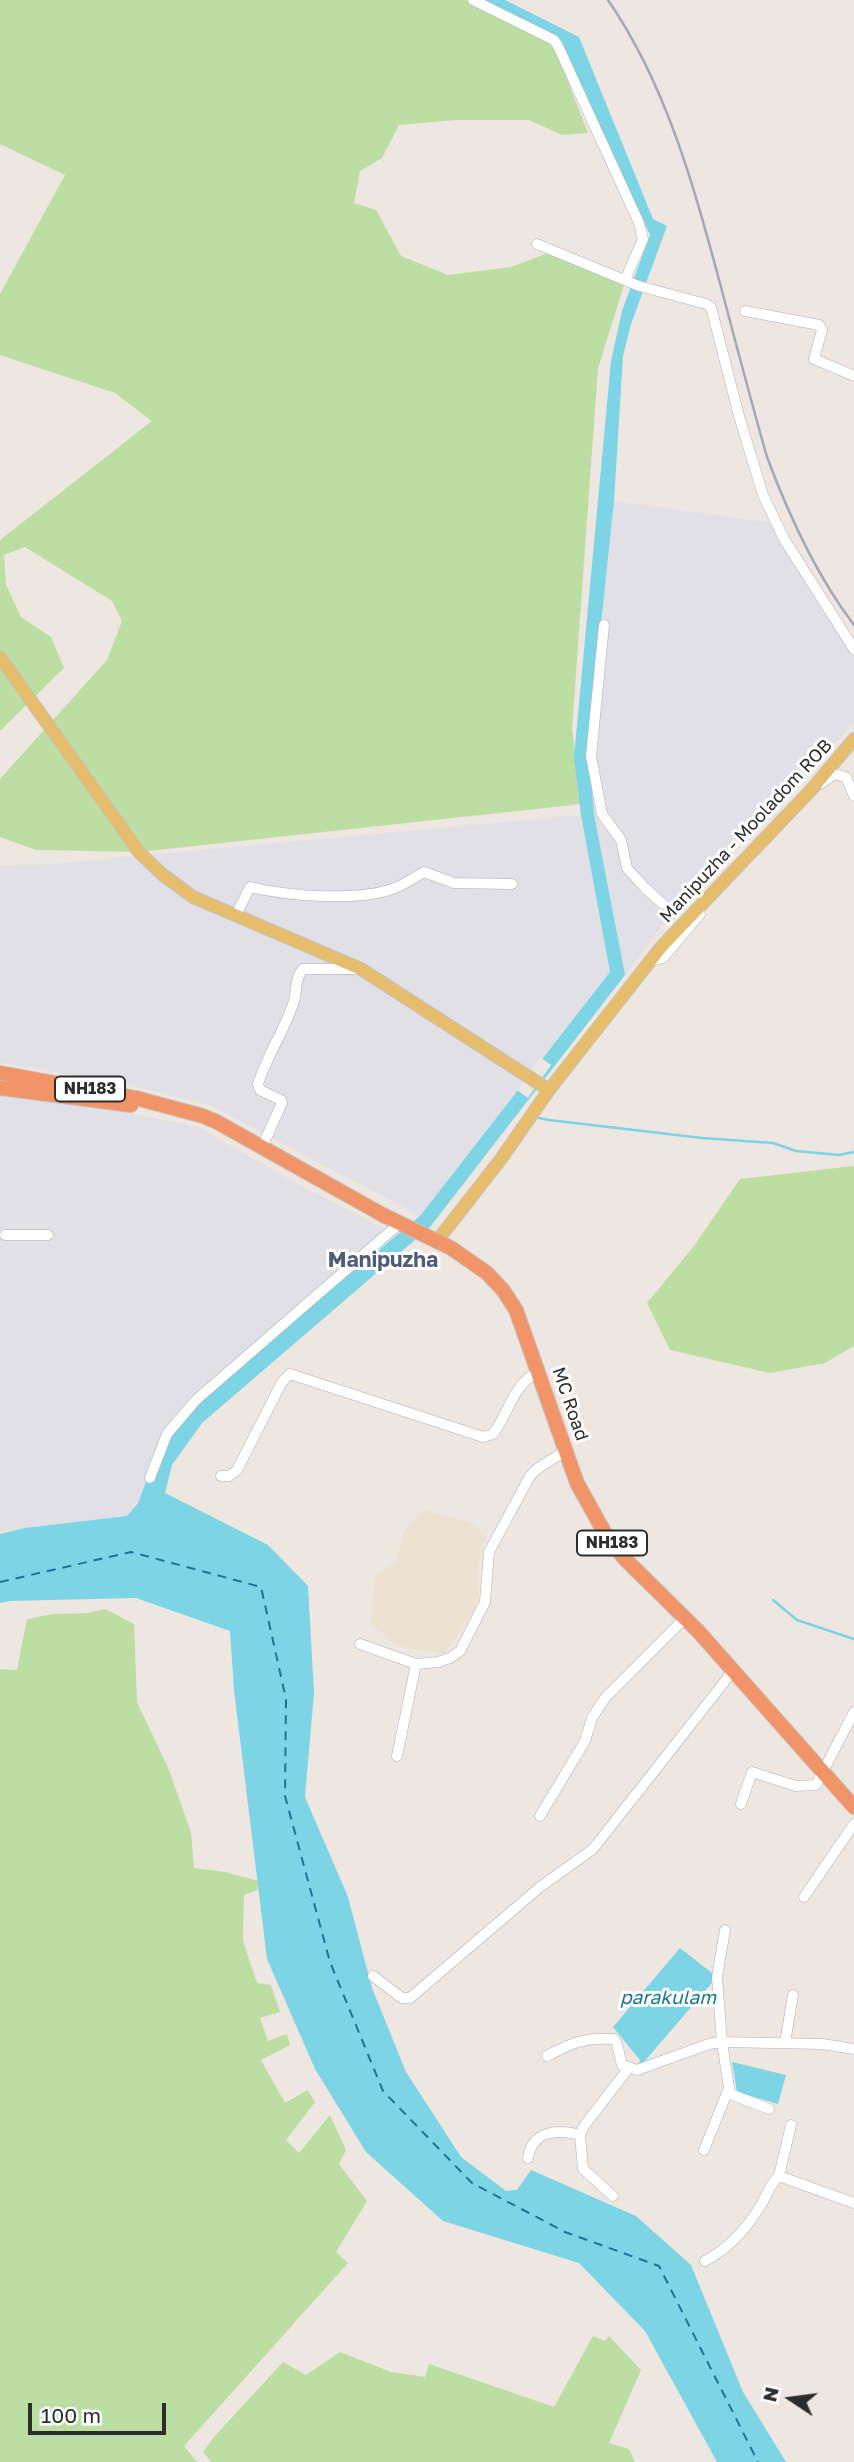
<!DOCTYPE html>
<style>
body{margin:0}
#map{position:relative;width:854px;height:2462px;overflow:hidden;background:#ede6e1;font-family:"Golos Text",sans-serif}
canvas{display:block}
.north{position:absolute;left:756px;top:2364px;width:70px;height:70px;-webkit-text-stroke:5px #fff;paint-order:stroke;rotate:283deg;font-size:19px;font-weight:700;line-height:28px;text-align:center;color:#2d2d2d}
.north::after{content:'';display:block;margin:auto;width:24px;height:32px;background:#2d2d2d;clip-path:polygon(50% 0,100% 100%,50% 72%,0 100%)}
.scale{position:absolute;left:28px;top:2403px;width:138px;height:32px;box-sizing:border-box;border:4px solid #2d2d2d;border-top:0;padding-left:9px;font-size:21px;line-height:24px;white-space:nowrap;color:#2d2d2d;-webkit-text-stroke:5px #fff;paint-order:stroke}
</style>
<div id="map">
<canvas width="854" height="2462"></canvas>
<div class="north">N</div>
<div class="scale">100 m</div>
</div>
<script>
const ctx = document.querySelector('canvas').getContext('2d');
ctx.lineJoin = 'round';
function fill(path, color) {
  ctx.fillStyle = color;
  ctx.fill(path, 'evenodd');
}
function stroke(path, color, width, dash) {
  ctx.strokeStyle = color;
  ctx.lineWidth = width;
  ctx.lineCap = dash ? 'butt' : 'round';
  ctx.setLineDash(dash || []);
  ctx.stroke(path);
}
function drawText(font, color, halo, rows, align = 'center') {
  ctx.font = font + ' "Golos Text",sans-serif';
  ctx.lineWidth = 6;
  ctx.setLineDash([]);
  ctx.textBaseline = 'middle';
  ctx.strokeStyle = halo;
  ctx.fillStyle = color;
  for (const [text, x, y, turn = 0] of rows) {
    ctx.save();
    ctx.translate(x, y);
    ctx.rotate((+turn || 0) * Math.PI / 180);
    ctx.textAlign = isNaN(turn) ? turn : align;
    if (halo) ctx.strokeText(text, 0, 0);
    ctx.fillText(text, 0, 0);
    ctx.restore();
  }
}
fill(new Path2D(`
 M614,501l165,23 75,133v66l-184,192 -45,60 -31,-161 -6,-67z
 M581,815l29,157 -190,244 -210,-111 -77,-19 -133,-24v-196l40,-1z
 M0,1091l74,11 124,25 94,54 104,54 -179,149 -90,132 -127,16z`), '#e1e0e6');
fill(new Path2D(`
 M425,1510l43,12 18,12 -8,36 1,28 -5,12 -30,44 -46,-8 -27,-22 4,-49 21,-13 8,-31z`), '#ede1d2');
fill(new Path2D(`
 M0,0h467l85,41 36,92 -26,2 -33,-15h-73l-57,5 -17,33 -22,13 -6,32 22,7 25,46 47,19 63,-8 37,-14 76,32 -26,83 -26,361 10,75 -443,48 -103,-2 -36,-13v-58l107,-119 15,-39 -10,-20 -87,-54 -21,8 2,30 15,32 30,20 13,31 -64,63v-191l152,-119 -37,-28 -115,-38v-61l65,-119 -65,-31z
 M854,1166v180l-29,17 -55,10 -100,-23 -23,-47 47,-57 46,-67z
 M105,1609l29,15 3,78 32,68 22,62 3,36 31,4 34,9 -2,9 -13,5 -1,46 14,42 14,2 9,27 -20,6 8,23 19,-7 3,11 -29,15 24,43 23,-13 7,12 -29,38 13,13 31,-38 16,35 -7,14 28,37 -31,51 12,11 -164,183 13,16h-197v-793l17,1 10,-51 26,-5 35,-1z
 M593,2336l12,5 4,-5 32,34 -32,73 20,6 6,13h-424l-8,-10 10,-14 70,-76 23,13 34,-23 51,20 34,5 4,-13 125,43z`), '#bddea2');
fill(new Path2D(`
 M482,0h23l74,37 74,182 14,7 -36,98 -8,32 -9,145 -26,246 6,67 31,161 -195,252 -228,196 -30,42 -7,28 103,52 40,41 6,107 -9,104 43,100 24,91 34,84 55,85 45,34 11,-1 14,-20 105,46 55,49 52,127 43,70h-69l-72,-131 -66,-68 -136,-42 -77,-69 -51,-83 -48,-110 -33,-269 -4,-59 -94,-33 -126,3 -10,2v-69l25,-6 102,-12 11,-13 21,-55 58,-64 203,-168 190,-244 -29,-157 -7,-58 37,-396 11,-50 28,-76 -92,-198z
 M680,1948l37,29 -80,93 3,-10 -27,-33z
 M732,2062l54,13 -8,29 -41,-12z`), '#7dd4e5');
fill(new Path2D(`
 M540,1057l11,8 -23,33 -11,-8z`), '#ede6e1');
stroke(new Path2D(`
 M534,1117l15,3 153,18 71,5 23,8 43,4 15,-3
 M773,1600l24,20 57,19`), '#7dd4e5', 2.5);
stroke(new Path2D(`
 M0,1582l131,-30 130,35 25,112 -1,97 45,166 53,129 89,92 93,49 94,34 99,196`), '#197694', 2, [9, 7]);
const minor = new Path2D(`
 M473,0l81,40 4,6 81,177 4,16 -18,41
 M537,244l102,42 67,18 5,3 28,109 24,79 21,44 70,110
 M745,311l74,14 3,5 -8,29 40,17
 M604,625l-13,131 11,58 19,26 6,28 18,20 18,16
 M822,783l12,-9 12,3 8,19
 M236,915l14,-28c38,9 108,15 145,1 10,-4 20,-11 29,-16l30,11 58,1
 M651,961l12,-3 37,-44
 M262,1147l20,-44 -1,-3 -21,-10 -2,-6c9,-29 27,-54 36,-83 3,-11 1,-24 9,-32h52
 M5,1235h43
 M221,1476h8l8,-6 45,-88 8,-8 193,63 10,-3c16,-21 20,-50 45,-62
 M150,1478l17,-44 29,-34 204,-177
 M360,1644l56,20 22,-2 12,-4 10,-7 25,-49 4,-50 41,-76 7,-7 28,-18
 M397,1756l19,-92
 M741,1804l11,-32 44,14 20,-1 38,-73
 M540,1816l45,-75 7,-23 13,-20 80,-80
 M804,1897l50,-73
 M373,1976l29,22h8l130,-111 53,-38 140,-178
 M785,2043l8,-48
 M547,2056c24,-13 38,-19 67,-17l3,5 5,21 15,5 72,-26 13,-2 101,2 31,5
 M728,2093l41,16
 M704,2150l25,-62 -7,-46 -5,-65 8,-47
 M528,2158c4,-28 30,-29 52,-23
 M779,2176l75,27
 M613,2196l-30,-27 -3,-34 4,-9 44,-57
 M705,2261c23,-12 42,-33 56,-56 6,-10 9,-21 18,-29l12,-51`);
const major = new Path2D(`
 M0,657l139,195 24,23 30,22 168,72 188,121
 M437,1241l64,-82 48,-69 113,-144 150,-157 42,-50`);
const highway = new Path2D(`
 M0,1073l136,25 67,18 14,6 166,93 68,33 36,25 16,17 13,20 61,173 30,54 18,22 73,72 156,176
 M0,1088l131,17`);
stroke(minor, '#adb0b8', 11);
stroke(major, '#c4c4c4', 14);
stroke(highway, '#c4c4c4', 16);
stroke(minor, '#fff', 10);
stroke(major, '#e5bd6d', 12);
stroke(highway, '#f19568', 14);
stroke(new Path2D(`
 M608,0c59,86 86,187 113,287 15,57 30,114 46,170 22,59 49,118 87,168`), '#a3a8b5', 2.5);
for (const [x, y, w] of [
 [90,1089,70],
 [612,1543,70]
]) {
  const box = new Path2D();
  box.roundRect(x - w / 2, y - 12.5, w, 25, 5);
  ctx.fillStyle = '#fff';
  ctx.fill(box);
  stroke(box, '#2d2d2d', 2);
}
drawText('bold 16px', '#2d2d2d', null, [
 ["NH183",90,1089],
 ["NH183",612,1543]
]);
drawText('18px', '#2d2d2d', '#fff', [
 ["Manipuzha - Mooladom ROB",746,831,-47],
 ["MC Road",570,1404,71]
]);
drawText('italic 19px', '#197694', '#fff', [
 ["parakulam",668,1998]
]);
drawText('bold 21px', '#505c7a', '#fff', [
 ["Manipuzha",383,1260]
]);
</script>
